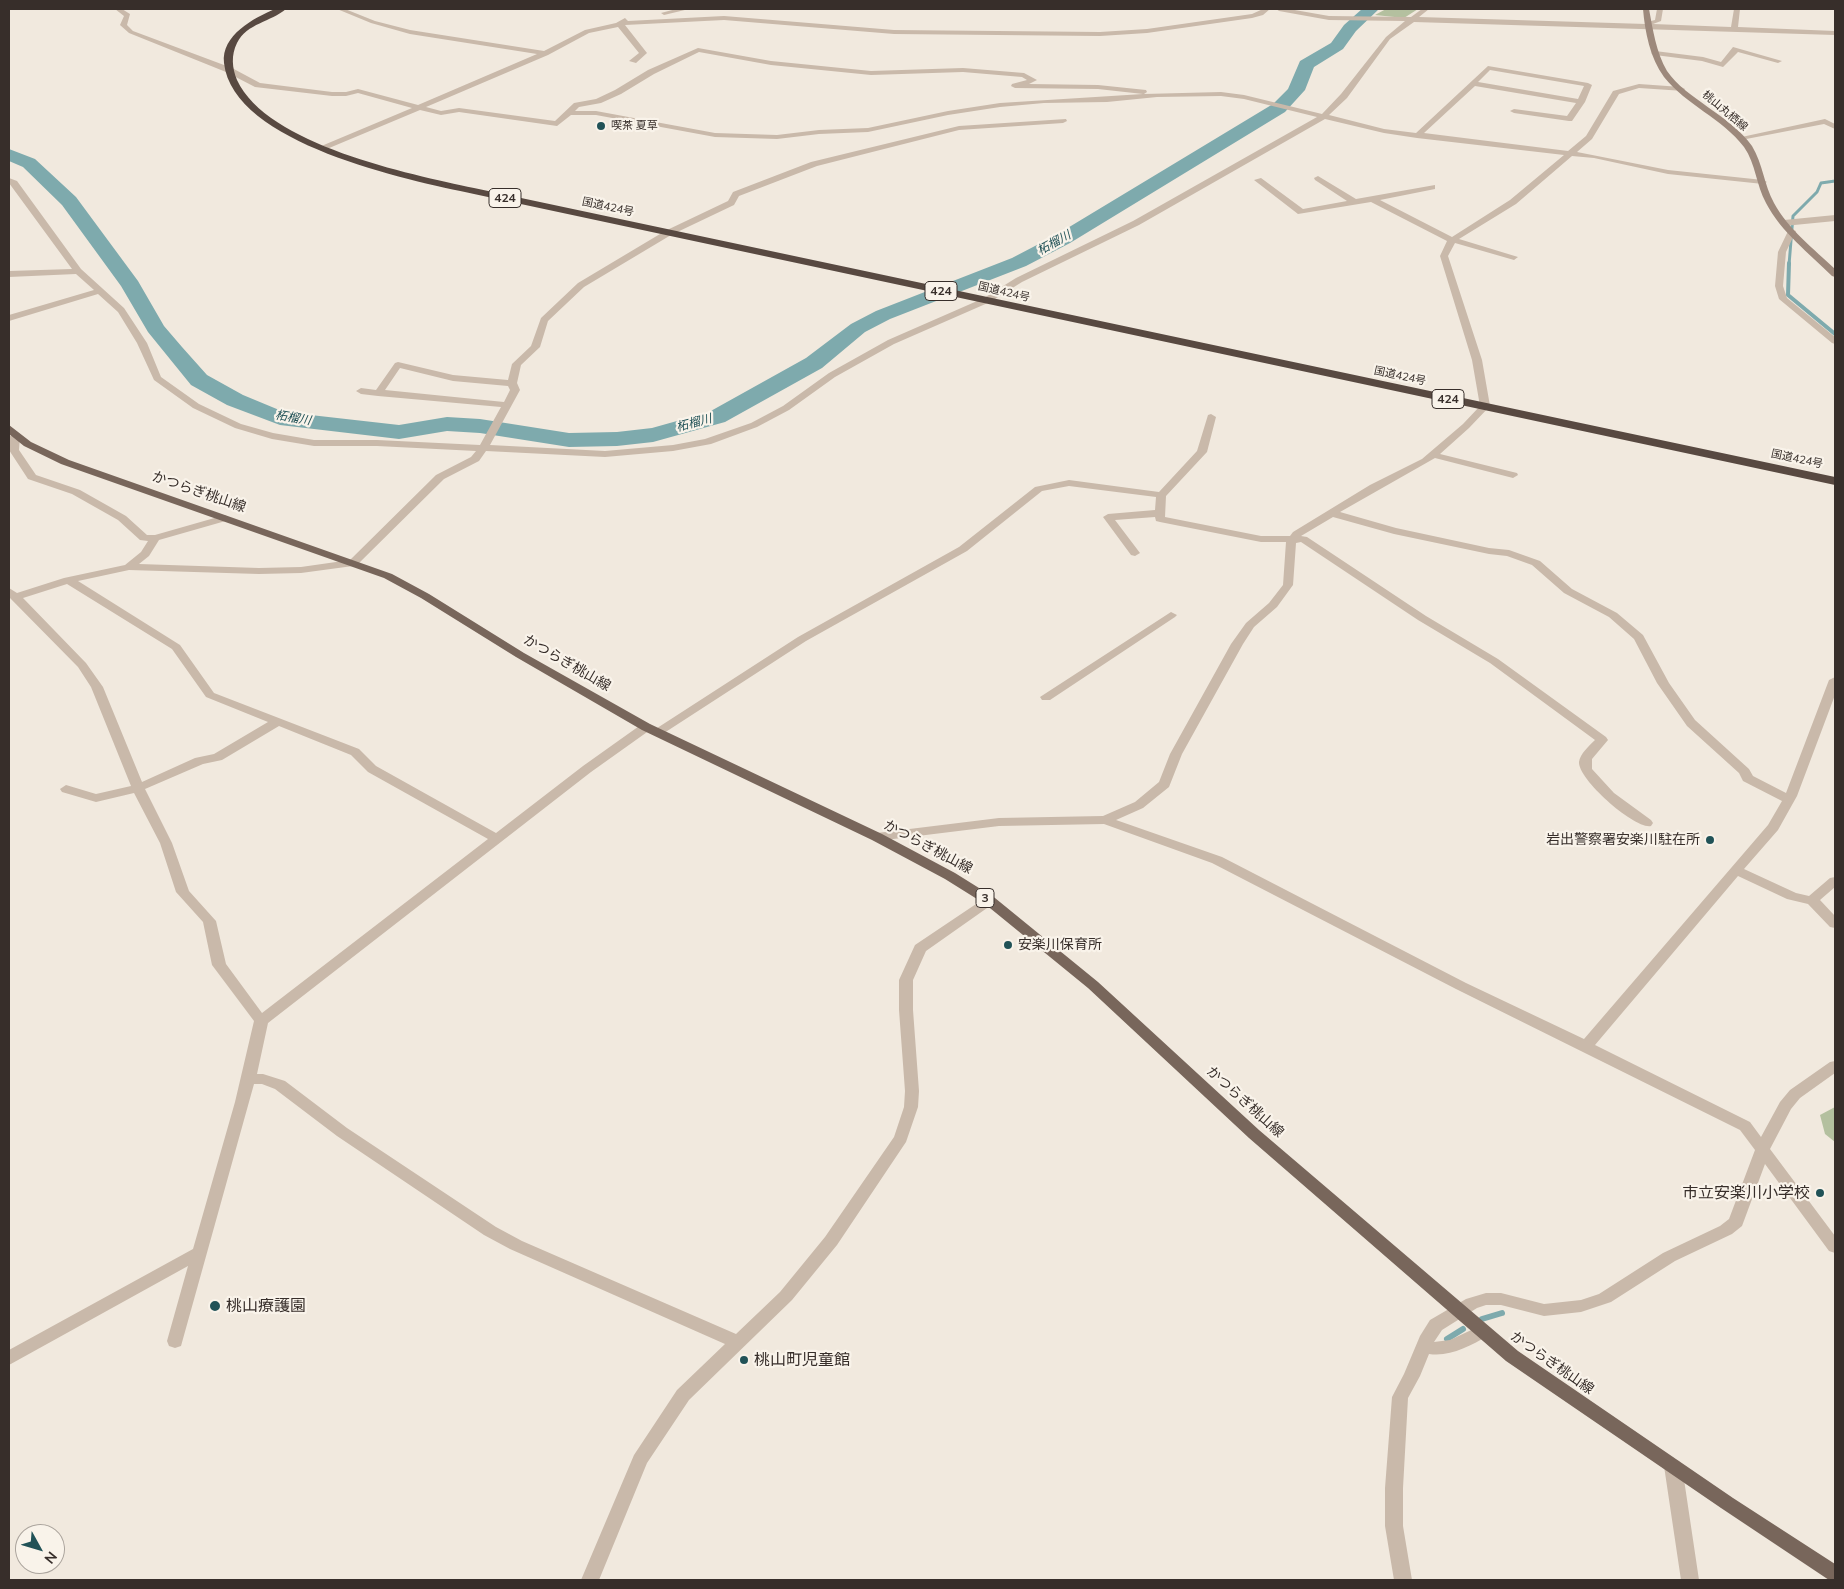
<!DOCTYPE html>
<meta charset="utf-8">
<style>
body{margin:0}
#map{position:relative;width:1844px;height:1589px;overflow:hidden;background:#f1e9de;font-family:Mulish,sans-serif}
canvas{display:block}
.frame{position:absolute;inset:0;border:10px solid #372e2a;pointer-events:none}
.north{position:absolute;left:15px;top:1524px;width:50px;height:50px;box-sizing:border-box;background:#f9f3ea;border:1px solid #aba49d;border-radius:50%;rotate:129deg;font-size:14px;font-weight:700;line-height:20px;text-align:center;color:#372e2a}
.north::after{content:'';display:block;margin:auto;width:18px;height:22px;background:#215257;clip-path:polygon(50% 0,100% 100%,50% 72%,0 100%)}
</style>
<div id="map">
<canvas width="1844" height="1589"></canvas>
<div class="frame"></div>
<div class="north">N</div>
</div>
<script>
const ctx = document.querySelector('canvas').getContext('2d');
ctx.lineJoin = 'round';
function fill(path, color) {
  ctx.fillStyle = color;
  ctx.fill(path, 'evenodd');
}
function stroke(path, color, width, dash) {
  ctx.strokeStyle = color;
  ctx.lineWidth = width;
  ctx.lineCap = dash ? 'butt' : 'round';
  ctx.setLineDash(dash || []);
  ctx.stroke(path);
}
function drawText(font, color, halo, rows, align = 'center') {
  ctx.font = font + ' Mulish,"Noto Sans JP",sans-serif';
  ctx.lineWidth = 4.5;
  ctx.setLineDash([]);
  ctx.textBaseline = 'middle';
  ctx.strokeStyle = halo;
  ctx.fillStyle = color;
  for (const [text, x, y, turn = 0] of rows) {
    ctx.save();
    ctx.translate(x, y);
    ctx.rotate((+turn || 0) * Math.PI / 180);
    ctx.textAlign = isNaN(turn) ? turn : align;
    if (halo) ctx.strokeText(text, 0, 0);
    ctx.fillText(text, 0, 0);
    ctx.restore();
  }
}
fill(new Path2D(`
 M1386,9h32l-14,9 -29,-3z
 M1835,1107v35l-10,-8 -5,-19z`), '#b4c09f');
stroke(new Path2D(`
 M1789,265l4,-49 24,-24 4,-9 14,-2`), '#7eaaad', 3);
stroke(new Path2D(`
 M1789,263l-1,32 47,39`), '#7eaaad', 4);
stroke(new Path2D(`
 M1482,1319l20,-6
 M1447,1339l16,-10`), '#7eaaad', 6);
fill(new Path2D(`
 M1362,9h17l-23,22 -13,18 -29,18 -9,23 -20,22 -215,131 -44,23 -136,53 -25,13 -43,36 -97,54 -72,20 -36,4 -48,1 -89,-14 -33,-2 -48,8 -119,-14 -53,-20 -36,-20 -43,-53 -27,-46 -59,-81 -39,-38 -14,-6v-12l26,10 41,38 62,84 26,45 18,21 25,28 36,20 41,17 115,13 48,-8 33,2 89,14 48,-1 35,-4 57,-16 97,-54 45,-34 25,-13 136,-53 44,-23 217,-131 15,-15 12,-28 31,-18 13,-18z`), '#7eaaad');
fill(new Path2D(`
 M115,9h7l8,5 -3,11 6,6 99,37 28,15 72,9h14l12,-3 60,16 119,-51 -127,-20 -39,-11 -34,-14h8l30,12 35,9 134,21 41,-21 31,-7 9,-5 3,3 96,-5 170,14 206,2 47,-3 105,-15 11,-5h7l-7,6 -11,3 -105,15 -47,3 -206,-2 -170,-14 -99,5 22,28 -11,10 -7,-2 10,-8 -21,-26 -29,6 -41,22 -122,52 15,4 18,-3 96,13 19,-18 22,-4 19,-9 33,-20 50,-22 73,13 100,10 92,-3 61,5 13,7 -8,4 69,1 48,5 1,2 -3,2 77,-2 23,3 78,19 19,-20 45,-57 19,-16 -76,-1 -50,-9 -3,-2h13l40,7 82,1 11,-8h7l-10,8 227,7 1,-2 8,-2 2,-11h6l-2,12 -8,3 78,3 3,-18h6l-2,18 97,4v4l-421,-13 -24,17 -43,59 -18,17 55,14 32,4 72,-67 100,17 4,2 -7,17 -13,19h-3l-55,-8 -4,-2 4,-2 53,7 9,-13 -101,-17 -51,47 144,18 18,-15 27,-45 26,-7 42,3 4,2 -1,2 -45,-3 -20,6 -27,45 -15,13 91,18 95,10 4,2 -4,2 -95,-10 -74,-16 -22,-2 -56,48 -57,35 59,18 -4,3 -59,-17 -7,13 34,104 8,46 -21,22 -29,26 77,19 1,2 -5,3 -78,-20 -95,54 56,16 93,20 20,2 31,11 32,28 45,24 26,22 26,48 26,37 54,49 4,7 33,17 43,-113 6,-3v18l-38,101 -19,34 -34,39 52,24 13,3 21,-18 5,-1v10l-15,13 15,16v12l-5,-1 -22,-23 -21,-5 -49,-23 -143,169 155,77 11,15 19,-35 10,-12 40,-28 5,-1v12l-35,25 -9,11 -21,40 65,87v17l-6,-2 -64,-87 -23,62 -10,8 -57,27 -64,41 -30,10 -37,4 -43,-11h-15l-9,3 -35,22 -8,12 16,-2 32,-15 6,1 2,5 -2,5c-19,10 -37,21 -59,18l-9,22 -12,22 -5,90v38l9,54h-18l-9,-54v-38l7,-91 12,-23 16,-38 10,-16 36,-21 20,-6h15l43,11 37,-4 18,-6 64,-41 57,-27 9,-7 26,-69 -15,-20 -284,-141 -244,-126 -108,-39 -105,2 -122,15 -6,-4 6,-4 122,-15 104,-2 32,-14 24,-20 11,-28 61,-110 15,-21 23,-20 14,-18 3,-43h-25l-101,-20 -4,-1 -1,-4 -40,3 25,33 -5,3 -4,-1 -28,-38 5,-3 47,-4 1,-13 -87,-11 -27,5 -75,60 -161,90 -145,94h-8l-2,-3 147,-95 161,-90 76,-60 34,-7 90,12 38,-41 11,-36 3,-1 5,3 -9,35 -41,44 -1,21 96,19h29l3,-4 77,-47 52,-26 41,-35 17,-18 -8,-46 -32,-104 7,-15 -76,-39 -73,12 -44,-34 7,-2 42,31 44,-8 -32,-21 -1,-2 4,-2 38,23 79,-14v4l-55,11 72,37 58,-37 54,-45 -147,-17 -33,-5 -59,-14 -186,106 -117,57 -32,20 -96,42 -59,33 -46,33 -32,17 -46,17 -38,7 -68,6 -119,-6 -7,10 -35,18 -87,86 -4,1 -52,7 -42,1 -130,-4 -51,11 102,64 34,48 145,56 17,17 120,67 87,-67 59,-42h8l2,3 -2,3 -59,42 -323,251 -11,51h6l22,7 62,47 149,99 26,14 214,93 44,-42 45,-55 69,-100 10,-30 1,-16 -6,-81v-30l16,-35 70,-47 5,-1 7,4 -71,50 -13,29v30l6,81 -1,16 -12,35 -69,103 -45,55 -103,100 -42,63 -48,117h-18l53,-125 43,-65 48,-46 -215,-95 -26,-14 -147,-99 -62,-47 -13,-5h-8l-73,262 -6,2 -6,-2 -2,-5 21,-75 -179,99v-15l184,-101 42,-147 19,-81 -42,-56 -9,-43 -27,-30 -16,-49 -26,-50 -38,9 -34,-10 -2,-3 6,-4 30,9 35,-8 -40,-99 -13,-20 -69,-70v-9l8,5 47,-15 61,-13 16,-13 7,-11 -8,-1 -22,-20 -46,-26 -44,-15 -19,-29 1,-14 5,-3 5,3 -1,14 17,25 44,15 46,26 21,19h8l70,-20 5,3 -1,2 -70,20 -10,16 -10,8 120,4 42,-1 49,-7 86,-85 35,-18 5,-6 -99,-5h-63l-42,-7 -37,-11 -42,-20 -39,-28 -17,-37 -19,-31 -20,-18 -89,27v-6l85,-25 -18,-16 -67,3v-6l63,-2 -63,-86v-5l8,3 64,88 43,39 23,35 14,34 38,27 42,20 32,9 41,7h63l103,5 21,-38 -123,-11 -17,-2 -5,-3 5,-3 15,2 19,-27 3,-1 55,13 55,5 4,-16 19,-18 10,-28 37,-35 87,-52 63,-30 5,-9 78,-30 148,-36 107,-7 1,2 -4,2 -104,7 -142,36 -78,30 -5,9 -63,30 -87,52 -36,34 -8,26 -19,18 -4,18 3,7 -30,55 115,6 68,-6 32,-6 46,-16 32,-17 46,-33 59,-33 96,-42 32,-20 117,-57 184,-104 -73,-18 -23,-3 -64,1 -50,5 -63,1 -44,4 -52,8 -80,17 -49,2 -42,5 -62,-2 -119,-22h-25l-14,11 -98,-14 -18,3 -21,-5 -98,41 -4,-2 1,-2 93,-39 -54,-15 -12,3h-14l-77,-9 -29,-15 -97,-39 -9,-8 4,-9zM699,52l72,13 100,10 92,-3 59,5 5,3 -15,4 -1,2 4,2 83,1 45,5 -143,9 -52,8 -80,17 -49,2 -42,5 -62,-2 -119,-22h-21l4,-4 22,-4 20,-9 33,-20zM1490,70l94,16 -6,13 -100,-17zM400,368l53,13 55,5 2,4 -6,12 -119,-12zM1333,517l61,17 95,20 18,2 25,9 32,28 45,24 25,22 23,44 30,43 52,47 4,8 39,20 -14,24 -184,214 -118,-56 -244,-126 -106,-37 27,-12 26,-21 13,-33 61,-110 11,-17 23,-20 16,-22 3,-42 5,-1 117,78 72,43 105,77c-6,6 -15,14 -16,22 -1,18 57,68 72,64l2,-3 -2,-3 -37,-27 -22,-24v-10l16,-19 -2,-3 -108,-78 -72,-43 -119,-79 -6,-1zM67,584l105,65 34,48 62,25 -54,32 -19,4 -53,24 -39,-95 -17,-24 -63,-65zM279,726l72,29 17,17 120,67 -226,174 -36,-49 -10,-43 -27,-30 -17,-48 -27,-54 58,-25 19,-4z
 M676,9h13l-25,6 -3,-2z
 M1733,47l49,14 -4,2 -40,-11 -15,15 -21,-6 -47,-6 -4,-2 4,-2 48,6 18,5z
 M1825,119l10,5v5l-11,-5 -83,16 -4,-2z
 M1835,215v6l-51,5 -4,-3 4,-3z
 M1789,229l7,2 -10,21 -3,34 4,12 48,39v7l-3,-1 -53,-44 -4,-13 3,-34z
 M1171,612l6,3 -2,2 -125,83h-8l-2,-3z
 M1673,1459l6,2 3,5 17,114h-18l-17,-114 3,-5z`), '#c9b9aa');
fill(new Path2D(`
 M1643,9h6c4,21 7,43 18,62 19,28 63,44 85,75 11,18 12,39 22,57 14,26 40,46 61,66v8l-3,-1c-23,-23 -51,-44 -66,-73 -10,-18 -10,-39 -22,-56 -22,-29 -58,-42 -80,-70 -14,-19 -19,-45 -21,-68z`), '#9d897c');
fill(new Path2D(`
 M9,425l22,17 38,18 323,114 37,20 95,59 126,71 232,110 73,39 40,25 103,84 161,148 259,221 215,147 102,66v16h-6l-108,-72 -215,-147 -257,-223 -161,-150 -103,-84 -40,-25 -73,-39 -230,-110 -126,-73 -95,-59 -37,-20 -323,-114 -37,-18 -15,-12z`), '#78665b');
fill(new Path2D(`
 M275,9h11c-15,13 -39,14 -49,34 -6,12 -5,25 0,37 30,65 172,94 237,108l1361,289v8l-1361,-291c-66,-14 -241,-50 -250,-131 -3,-28 30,-45 51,-54z`), '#584941');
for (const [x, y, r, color] of [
 [601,126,5,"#215257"],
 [1710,840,5,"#215257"],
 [1008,945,5,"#215257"],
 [1820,1193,5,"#215257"],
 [215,1306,6,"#215257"],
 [744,1360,5,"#215257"]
]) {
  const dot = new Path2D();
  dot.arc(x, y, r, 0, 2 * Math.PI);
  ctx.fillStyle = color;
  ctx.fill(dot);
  stroke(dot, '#f9f3ea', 2);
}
drawText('11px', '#372e2a', '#f9f3ea', [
 ["桃山丸栖線",1725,111,40],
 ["国道424号",608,207,12],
 ["国道424号",1004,292,13],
 ["国道424号",1400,376,12],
 ["国道424号",1797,459,12]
]);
drawText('11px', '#372e2a', '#f9f3ea', [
 ["喫茶 夏草",611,126]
], 'left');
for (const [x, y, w] of [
 [505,198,32],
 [941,291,32],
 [1448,399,32],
 [985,898,18]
]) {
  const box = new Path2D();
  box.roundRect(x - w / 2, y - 9.5, w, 19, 4);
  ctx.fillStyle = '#f9f3ea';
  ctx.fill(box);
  stroke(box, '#372e2a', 1);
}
drawText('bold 12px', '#372e2a', null, [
 ["424",505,198],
 ["424",941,291],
 ["424",1448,399],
 ["3",985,898]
]);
drawText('italic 12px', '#215257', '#f9f3ea', [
 ["柘榴川",1054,243,-29],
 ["柘榴川",293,418,10],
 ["柘榴川",694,423,-15]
]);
drawText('14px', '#372e2a', '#f9f3ea', [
 ["かつらぎ桃山線",199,492,19],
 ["かつらぎ桃山線",567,663,30],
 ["かつらぎ桃山線",928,847,28],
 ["かつらぎ桃山線",1245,1102,42],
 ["かつらぎ桃山線",1552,1363,35]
]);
drawText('14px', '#372e2a', '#f9f3ea', [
 ["岩出警察署安楽川駐在所",1700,840],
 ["安楽川保育所",1018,945,"left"]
], 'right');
drawText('16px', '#372e2a', '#f9f3ea', [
 ["市立安楽川小学校",1810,1193,"right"],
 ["桃山療護園",226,1306],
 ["桃山町児童館",754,1360]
], 'left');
</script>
